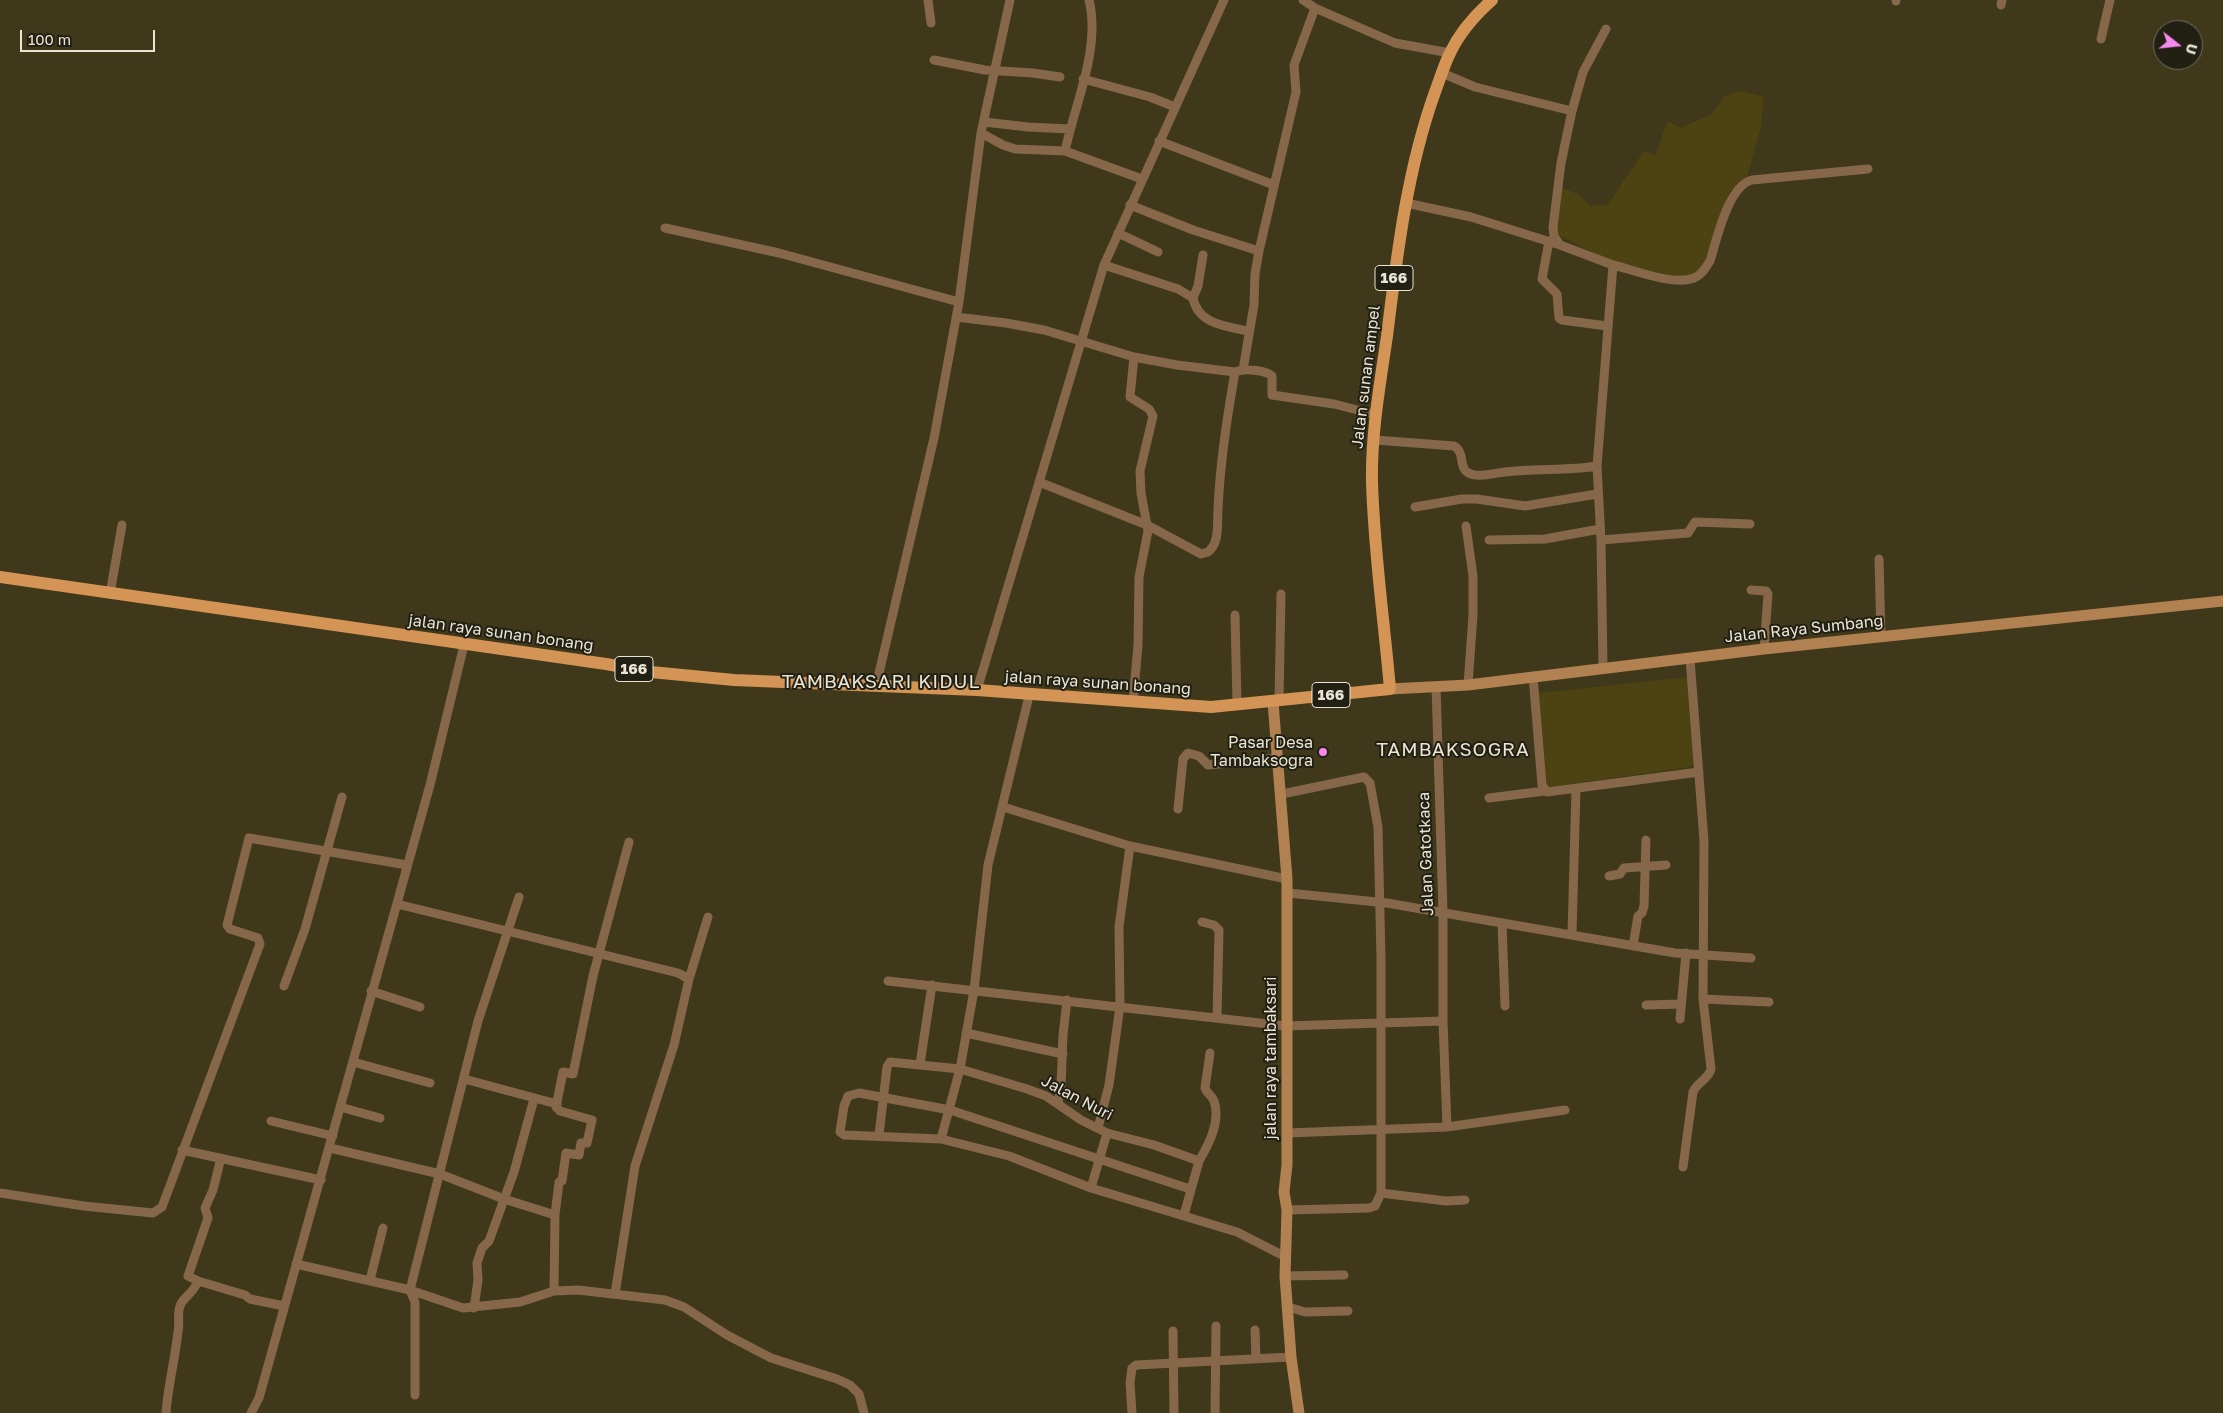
<!DOCTYPE html>
<style>
body{margin:0}
#map{position:relative;width:2223px;height:1413px;overflow:hidden;background:#3f381b;font-family:"Golos Text",sans-serif}
canvas{display:block}
.north{position:absolute;left:2153px;top:20px;width:50px;height:50px;box-sizing:border-box;background:#221f13;border:1px solid #716e60;border-radius:50%;rotate:106deg;font-size:14px;font-weight:700;line-height:20px;text-align:center;color:#e8e5d4}
.north::after{content:'';display:block;margin:auto;width:18px;height:22px;background:#f689ed;clip-path:polygon(50% 0,100% 100%,50% 72%,0 100%)}
.scale{position:absolute;left:20px;top:30px;width:135px;height:22px;box-sizing:border-box;border:2px solid #e8e5d4;border-top:0;padding-left:6px;font-size:15px;line-height:18px;white-space:nowrap;color:#e8e5d4;-webkit-text-stroke:4px #221f13;paint-order:stroke}
</style>
<div id="map">
<canvas width="2223" height="1413"></canvas>
<div class="north">U</div>
<div class="scale">100 m</div>
</div>
<script>
const ctx = document.querySelector('canvas').getContext('2d');
ctx.lineJoin = 'round';
function fill(path, color) {
  ctx.fillStyle = color;
  ctx.fill(path, 'evenodd');
}
function stroke(path, color, width, dash) {
  ctx.strokeStyle = color;
  ctx.lineWidth = width;
  ctx.lineCap = dash ? 'butt' : 'round';
  ctx.setLineDash(dash || []);
  ctx.stroke(path);
}
function drawText(font, color, halo, rows, align = 'center') {
  ctx.font = font + ' "Golos Text",sans-serif';
  ctx.lineWidth = 4;
  ctx.setLineDash([]);
  ctx.textBaseline = 'middle';
  ctx.strokeStyle = halo;
  ctx.fillStyle = color;
  for (const [text, x, y, turn = 0] of rows) {
    ctx.save();
    ctx.translate(x, y);
    ctx.rotate((+turn || 0) * Math.PI / 180);
    ctx.textAlign = isNaN(turn) ? turn : align;
    if (halo) ctx.strokeText(text, 0, 0);
    ctx.fillText(text, 0, 0);
    ctx.restore();
  }
}
fill(new Path2D(`
 M1741,91l23,6 -3,29 -14,52 -17,13 -28,78 -17,9 -70,-15 -57,-28 -2,-8 6,-39 16,6 12,12 17,-1 37,-54 11,4 13,-34 13,7 30,-14 13,-18z
 M1689,677l5,86 -5,4 -140,20 -5,-6 -7,-88z`), '#4d4211');
stroke(new Path2D(`
 M928,0l3,23
 M1303,0l12,8 80,35 55,10
 M1896,1v-1
 M2001,5l1,-5
 M2101,39l9,-39
 M934,60l51,10 48,3 27,4
 M1442,73l33,14 97,24 -11,52 -8,64 1,9 6,9 53,20 -16,201 4,74 2,128
 M1083,79l67,18 25,10
 M1572,111l11,-39 23,-43
 M984,122l44,5 42,2
 M981,133l22,12 12,4 50,2 77,28
 M1159,141l115,44
 M1065,151c10,-48 36,-102 24,-151
 M1406,203l65,14 89,28
 M1130,205l63,25 66,21
 M665,228l114,25 180,49
 M1118,233l40,19
 M1549,241l-7,38 15,15 2,24 3,2 45,6
 M1104,265l74,24 15,9c5,26 32,28 55,33
 M1613,265c21,5 61,21 81,13 8,-3 12,-11 16,-17 7,-22 18,-75 42,-81l116,-11
 M1193,298l5,-12 5,-31
 M956,317l50,6 38,7 90,27 43,8 58,7c10,-4 30,-2 37,4v19l62,9 43,11
 M1243,370l11,-65 1,-31 4,-23 37,-159 -2,-27 21,-57
 M1375,440l79,6c11,6 5,21 13,26 9,7 27,1 38,0 30,-4 62,-1 92,-6
 M1039,482l108,43 54,29 7,-2c12,-9 9,-29 10,-43 2,-46 9,-92 17,-137
 M1415,507l47,-8h15l48,7 72,-12
 M1466,526l7,50v39l-5,70
 M1489,540l56,-1 55,-10
 M1601,540l87,-7 7,-11 55,2
 M1879,559l2,78
 M1751,590l15,1 2,3 -4,55
 M110,594l12,-69
 M1235,615l2,89
 M1533,676l9,109 5,7 152,-20
 M876,686l58,-248 25,-136 22,-169 29,-133
 M1436,686l7,226v109l4,106
 M977,690l127,-425 120,-265
 M1279,701l2,-107
 M1133,702l5,-57 1,-68 9,-46 -7,-38 -1,-22 13,-55 -4,-7 -19,-12 4,-40
 M1282,794l82,-17 6,6 8,44 3,131v235
 M1489,798l56,-7
 M1003,807l127,39 157,33
 M1178,809l5,-50 5,-6 11,3 9,9 70,-7
 M1609,876l11,-2 4,-6 42,-3
 M1288,893l99,10 288,50 76,5
 M397,904l281,69 11,6
 M1202,922l12,3 5,5 -2,88
 M1502,923l3,83
 M1572,934l4,-145
 M1633,946l5,-30 4,-3 2,-7 2,-66
 M888,981l398,45 157,-5
 M284,986l21,-57 37,-132
 M371,991l49,16
 M1703,999l66,3
 M1646,1005l35,-1
 M1680,1019l6,-66
 M966,1033l97,21
 M353,1062l77,21
 M920,1064l12,-79
 M464,1079l93,25
 M1058,1103l3,-17 2,-51 4,-35
 M340,1107l40,11
 M271,1121l62,15
 M1098,1128l11,-43 11,-79 -1,-79 11,-81
 M1287,1133l160,-6 118,-17
 M879,1135l8,-68 3,-5 70,7 67,20 19,7 35,24 26,13 47,12 45,16 -15,54
 M941,1139l19,-70 14,-79 14,-125 41,-169
 M330,1148l110,26 64,25 51,16
 M182,1150l139,30
 M221,1158l-8,32 -8,18 3,10 -20,58 10,5 47,14 5,4 34,7
 M1199,1161c10,-17 22,-40 15,-60 -2,-6 -7,-7 -9,-13l5,-35
 M1683,1167l10,-75c4,-10 16,-13 18,-23l-8,-70 1,-158 -14,-182
 M1091,1188l16,-55
 M1190,1189l-240,-79 -91,-17 -11,3 -4,10 -4,26 4,3 97,4 68,17 82,32 146,44 47,24
 M0,1193l84,13 69,7 9,-6 98,-263 -2,-6 -28,-9 -3,-4 22,-87 158,27
 M1287,1210l82,-2 6,-2 6,-13 65,8 19,-1
 M296,1264l114,26 53,18 57,-6 34,-11 24,-1 87,10 19,7 43,28 44,23 66,21 13,6 9,9 5,19
 M1285,1276l59,-1
 M370,1280l13,-52
 M554,1291l1,-76 4,-33 3,-1 4,-28 13,2 2,-12h6l5,-23 -32,-9 -4,-4 7,-35 10,2 20,-98 36,-134
 M615,1294l20,-128 39,-121 15,-66 19,-62
 M1288,1307l17,5 43,-1
 M474,1308l4,-28 -1,-17 5,-15 7,-7 25,-69 20,-73
 M1255,1330l1,29
 M1173,1331l1,82
 M415,1395v-93l-5,-12 68,-269 41,-124
 M166,1413c2,-27 9,-54 12,-81 2,-9 -1,-18 2,-26 3,-9 13,-12 18,-25
 M251,1413l8,-15 171,-613 34,-140
 M1132,1413l-2,-30 2,-15 4,-3 155,-8
 M1215,1413l1,-87`), '#86674a', 9);
stroke(new Path2D(`
 M1390,689l78,-4 296,-36 459,-48
 M1273,702l14,177v286l-3,27 3,18 -2,66 6,81 8,56`), '#b18151', 11);
stroke(new Path2D(`
 M0,577l606,87 45,8 83,8 243,10 234,17 179,-18c-6,-69 -16,-137 -18,-207 -1,-48 8,-98 15,-146 10,-82 20,-166 48,-244 5,-13 9,-27 15,-39 10,-21 25,-38 42,-53`), '#d39455', 12);
for (const [x, y, r, color] of [
 [1323,752,5,"#f689ed"]
]) {
  const dot = new Path2D();
  dot.arc(x, y, r, 0, 2 * Math.PI);
  ctx.fillStyle = color;
  ctx.fill(dot);
  stroke(dot, '#221f13', 2);
}
for (const [x, y, w] of [
 [1394,278,38],
 [634,669,38],
 [1331,695,38]
]) {
  const box = new Path2D();
  box.roundRect(x - w / 2, y - 12.5, w, 25, 4);
  ctx.fillStyle = '#221f13';
  ctx.fill(box);
  stroke(box, '#e8e5d4', 1);
}
drawText('bold 15px', '#e8e5d4', null, [
 ["166",1394,278],
 ["166",634,669],
 ["166",1331,695]
]);
drawText('16px', '#e8e5d4', '#221f13', [
 ["Jalan sunan ampel",1366,377,-83],
 ["Jalan Raya Sumbang",1804,629,-6],
 ["jalan raya sunan bonang",501,633,8],
 ["jalan raya sunan bonang",1098,683,4],
 ["Jalan Gatotkaca",1426,854,-92],
 ["jalan raya tambaksari",1271,1058,-90],
 ["Jalan Nuri",1077,1098,28]
]);
drawText('16px', '#e8e5d4', '#221f13', [
 ["Pasar Desa",1313,743],
 ["Tambaksogra",1313,761]
], 'right');
ctx.letterSpacing = '1px';
drawText('19px', '#e8e5d4', '#221f13', [
 ["TAMBAKSARI KIDUL",881,682],
 ["TAMBAKSOGRA",1453,750]
]);
ctx.letterSpacing = '0px';
</script>
